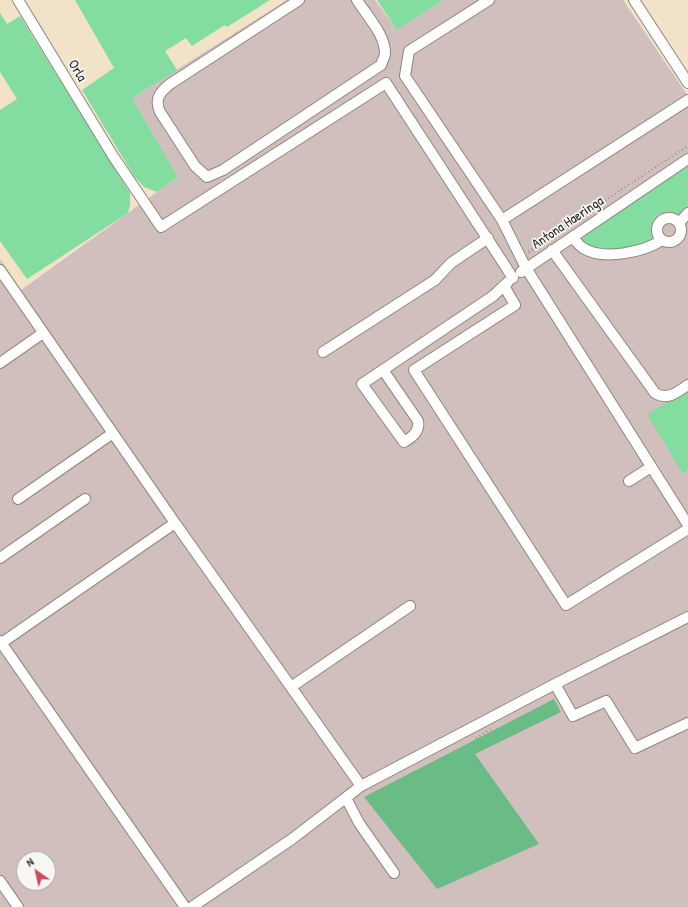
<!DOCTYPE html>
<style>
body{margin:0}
#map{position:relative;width:688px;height:907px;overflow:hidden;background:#f2e2c8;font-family:"Patrick Hand",sans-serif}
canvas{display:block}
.north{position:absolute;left:16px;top:851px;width:40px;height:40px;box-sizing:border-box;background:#f6f6f2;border:1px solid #a5a5a2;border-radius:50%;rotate:326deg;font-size:11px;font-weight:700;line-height:16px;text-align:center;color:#2b2b2b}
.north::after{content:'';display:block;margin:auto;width:14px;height:18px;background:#d1495b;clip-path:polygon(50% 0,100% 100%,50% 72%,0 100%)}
</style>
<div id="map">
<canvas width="688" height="907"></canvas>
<div class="north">N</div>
</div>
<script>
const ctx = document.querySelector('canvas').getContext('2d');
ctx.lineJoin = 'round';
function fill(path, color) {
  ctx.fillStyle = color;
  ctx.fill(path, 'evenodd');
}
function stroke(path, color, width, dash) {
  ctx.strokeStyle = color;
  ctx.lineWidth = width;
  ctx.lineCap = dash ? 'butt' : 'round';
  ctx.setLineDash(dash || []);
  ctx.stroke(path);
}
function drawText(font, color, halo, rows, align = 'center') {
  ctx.font = font + ' "Patrick Hand",sans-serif';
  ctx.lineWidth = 3.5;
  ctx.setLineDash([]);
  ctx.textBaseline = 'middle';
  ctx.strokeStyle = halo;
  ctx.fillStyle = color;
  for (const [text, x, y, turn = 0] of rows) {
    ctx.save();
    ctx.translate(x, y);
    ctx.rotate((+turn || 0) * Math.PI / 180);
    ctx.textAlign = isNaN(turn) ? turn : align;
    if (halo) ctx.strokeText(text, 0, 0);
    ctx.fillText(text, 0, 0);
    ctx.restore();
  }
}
fill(new Path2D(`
 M287,0h88l22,30 46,-30h180l65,96v294l-5,83 5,-3v437h-688v-648l21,31 157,-113 -46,-79zM24,859h24v24h-24z`), '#d1bfbd');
fill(new Path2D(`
 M75,0h195l-43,27 -2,-2 -33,21 -6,-8 -21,13 12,19 -45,28 46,79 -21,15 -13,-5 -10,-11 -52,-86 32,-22z
 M377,0h66l-46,30z
 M0,13l7,11 13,-8 110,177v12l-2,8 -101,66 -27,-38v-131l17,-11 -17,-27z
 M688,168v36l-7,11c-12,-7 -27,-4 -30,12 -1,6 3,9 -1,15 -19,7 -49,14 -67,0l1,-6 3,-4 97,-63z
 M688,390v80l-5,4 -36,-60z`), '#83dca0');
fill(new Path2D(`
 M554,699l7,13 -86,42 64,90 -102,45 -73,-92z`), '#6abc86');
const minor = new Path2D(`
 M18,0l95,156 48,71 225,-144 127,195
 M299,0l-129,84c-10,8 -16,15 -10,28l35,54 12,11 16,-7 158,-105c1,-4 4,-8 4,-12 0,-19 -19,-38 -28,-53
 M489,0l-80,51 -4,25 97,144 24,48 162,257
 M634,0l54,83
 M657 230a12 12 0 1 1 24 0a12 12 0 1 1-24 0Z
 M502,220l186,-120
 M679,223l9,-10
 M572,237c4,4 7,8 11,11 20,13 61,4 79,-8
 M552,250l103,143c13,8 22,-1 33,-8
 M0,270l175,253
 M521,272l167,-113
 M504,286l11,19 -101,65 152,235 122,-76
 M323,352l112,-72 16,-17 37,-25
 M0,363l43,-30
 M383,370l35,51c2,11 -6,16 -14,21l-42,-58 131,-88 15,-14
 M629,481l22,-14
 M18,499l95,-66
 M0,558l85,-59
 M0,641l185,266
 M0,644l175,-121 186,263 -69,53 -100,68
 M555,684l18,32 33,-15 29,47 53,-25
 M291,687l119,-81
 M361,786l194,-102 133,-67
 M346,798l13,25 35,50
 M0,881l18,26`);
stroke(minor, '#8e867a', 12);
stroke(new Path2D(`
 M528,251l160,-105
 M529,253l15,-10
 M476,738l15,-9`), '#8e867a', 1.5, [1, 3]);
stroke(minor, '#fff', 10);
drawText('14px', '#2b2b2b', '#f6f6f2', [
 ["Orla",77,71,59],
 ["Antona Haeringa",568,223,-34]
]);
</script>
